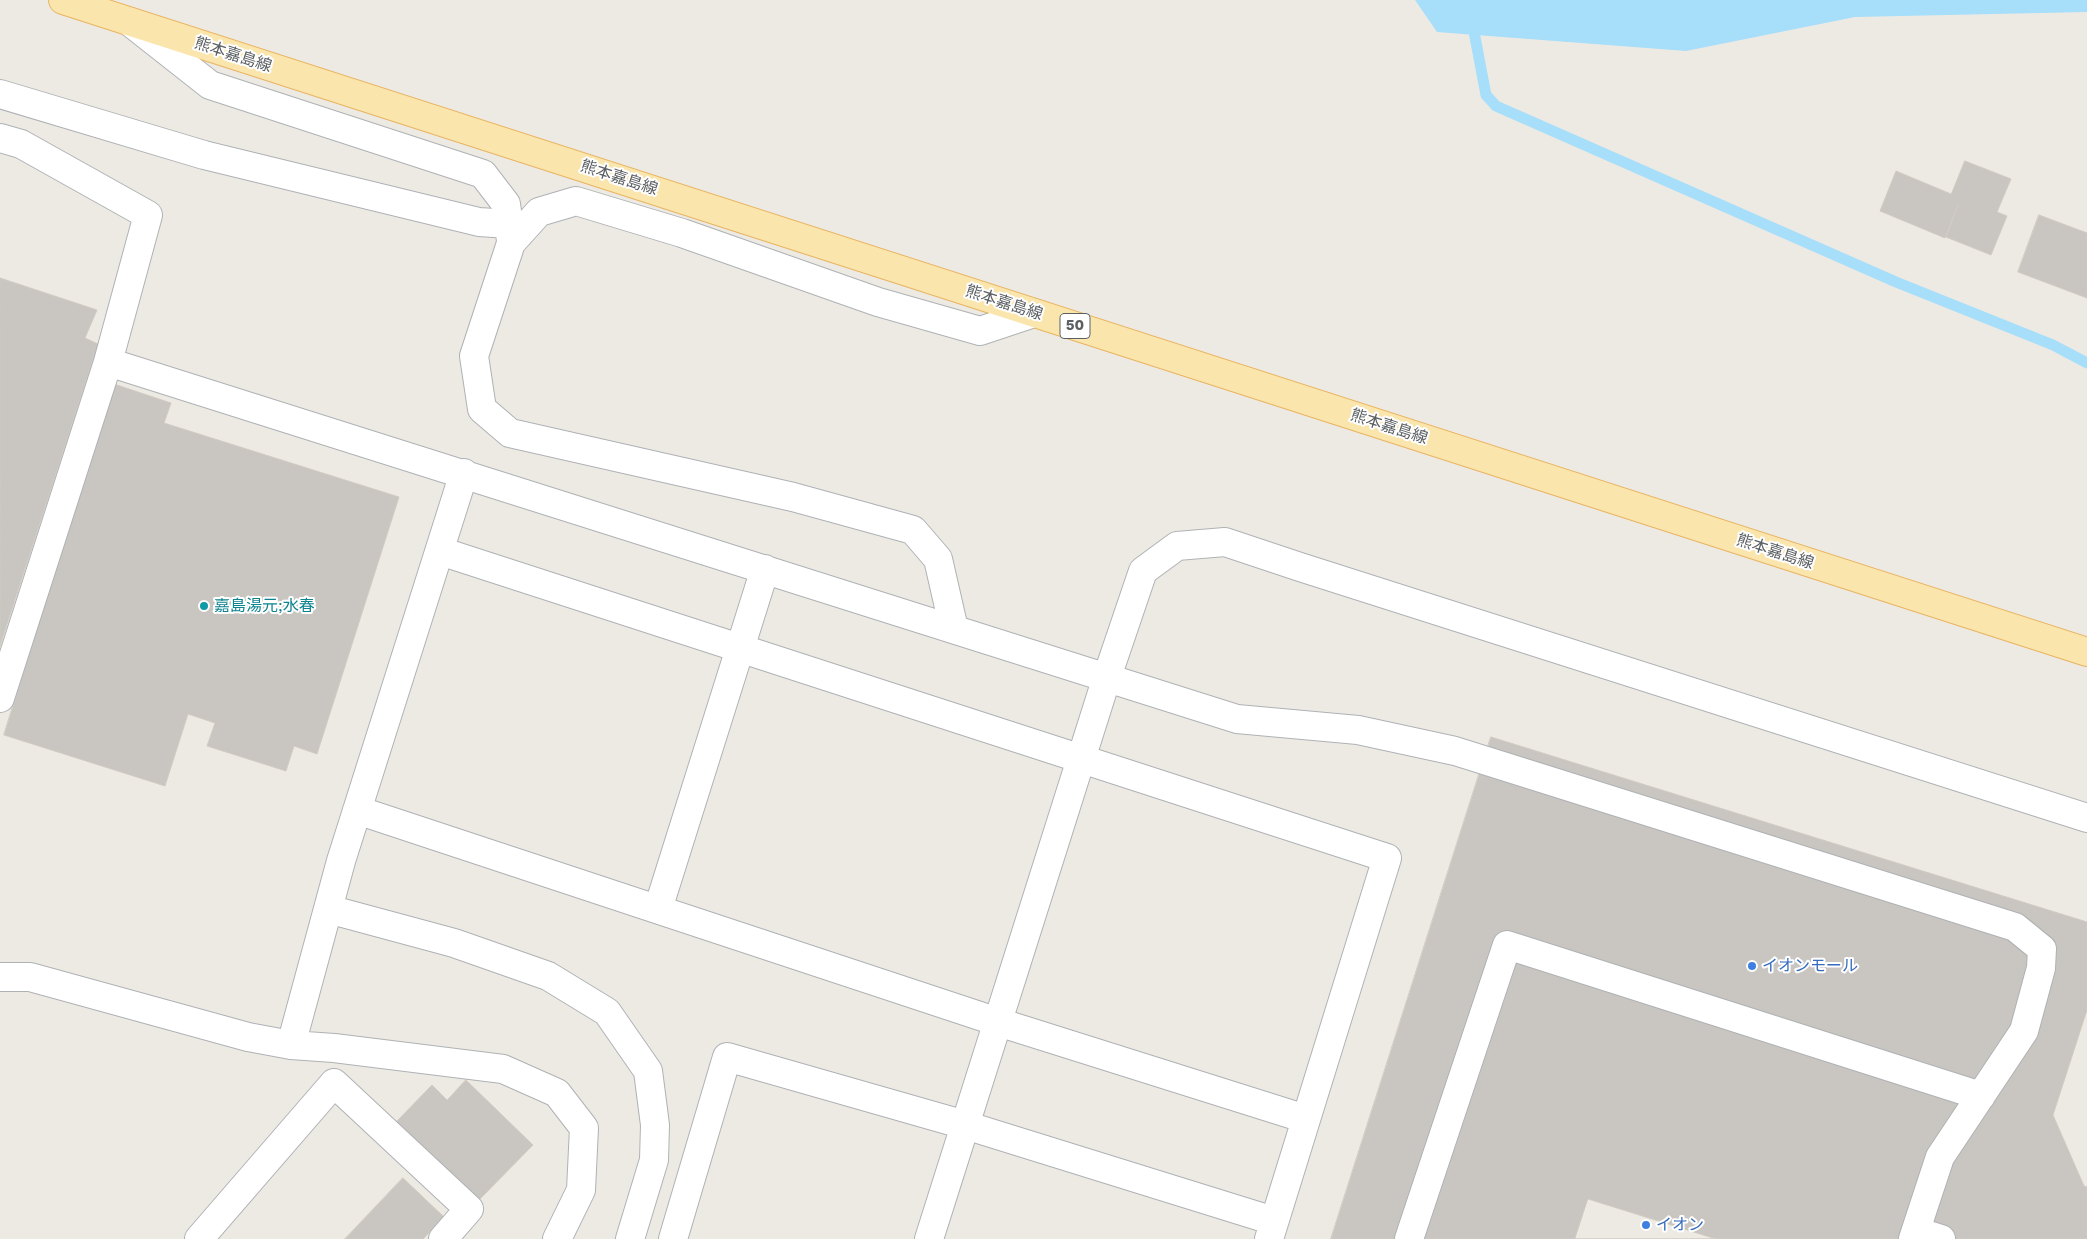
<!DOCTYPE html>
<meta charset="utf-8">
<style>
body{margin:0}
canvas{display:block;background:#edeae4}
</style>
<canvas width="2087" height="1239"></canvas>
<script>
const ctx = document.querySelector('canvas').getContext('2d');
ctx.lineJoin = 'round';
function fill(path, color) {
  ctx.fillStyle = color;
  ctx.fill(path, 'evenodd');
}
function stroke(path, color, width, dash) {
  ctx.strokeStyle = color;
  ctx.lineWidth = width;
  ctx.lineCap = dash ? 'butt' : 'round';
  ctx.setLineDash(dash || []);
  ctx.stroke(path);
}
function drawText(font, color, halo, rows, align = 'center') {
  ctx.font = font + ' "Work Sans","Noto Sans JP",sans-serif';
  ctx.lineWidth = 4;
  ctx.setLineDash([]);
  ctx.textBaseline = 'middle';
  ctx.strokeStyle = halo;
  ctx.fillStyle = color;
  for (const [text, x, y, turn = 0] of rows) {
    ctx.save();
    ctx.translate(x, y);
    ctx.rotate((+turn || 0) * Math.PI / 180);
    ctx.textAlign = isNaN(turn) ? turn : align;
    if (halo) ctx.strokeText(text, 0, 0);
    ctx.fillText(text, 0, 0);
    ctx.restore();
  }
}
fill(new Path2D(`
 M1415,0h672v12l-232,5 -169,34 -249,-19z`), '#a7defa');
stroke(new Path2D(`
 M1468,0l18,95 10,11 400,176 157,63 34,18`), '#a7defa', 11);
const building = new Path2D(`
 M1965,161l46,18 -14,33 10,4 -16,39 -45,-18 12,-32 -13,33 -65,-27 16,-40 55,23z
 M2039,215l48,18v65l-69,-26z
 M0,278l97,32 -12,28 13,6 -98,302z
 M114,384l57,19 -7,20 235,74 -82,257 -23,-8 -8,25 -79,-25 8,-23 -27,-9 -23,72 -161,-51z
 M1491,737l596,185v88l-34,105 31,71 3,1v52h-756z
 M466,1080l67,65 -56,57 -82,-79 37,-38 15,15z
 M403,1178l41,39 -21,22h-78z
 M1588,1199l128,40h-141z`);
fill(building, '#c9c5c0');
stroke(building, '#d2cbc2', 1);
const minor = new Path2D(`
 M130,22l80,63 273,89 23,30 5,37
 M0,94l204,61 275,67 30,2
 M0,138l21,6 127,71 -40,147
 M440,551l947,307 -118,381
 M954,629l-16,-70 -25,-29 -120,-33 -283,-64 -28,-24 -8,-53 37,-113 28,-31 37,-11 106,32 196,69 102,29 54,-18
 M0,698l108,-336 1129,357 121,11 97,21 560,176 27,22 -1,19 -17,63 -84,126 -27,82
 M357,810l641,212 308,97
 M328,909l126,34 94,33 59,36 41,59 7,54 -1,35 -24,79
 M658,909l107,-340
 M0,977h30l218,60 43,8 43,3 169,21 54,24 27,35 -3,62 -24,49
 M291,1045l50,-184 123,-388
 M1916,1231l25,8
 M199,1239l135,-156 135,126 -26,30
 M673,1239l54,-182 238,68 309,96
 M929,1239l178,-562 36,-106 34,-25 48,-4 75,25 787,251
 M1409,1239l98,-294 474,151`);
const major = new Path2D(`
 M63,0l2024,652`);
stroke(minor, '#afb2b5', 30);
stroke(major, '#e9b461', 30);
stroke(minor, '#fff', 28);
stroke(major, '#fae5ac', 28);
for (const [x, y, r, color] of [
 [204,606,5,"#0f9aa8"],
 [1752,966,5,"#3f7fe0"],
 [1646,1225,5,"#3f7fe0"]
]) {
  const dot = new Path2D();
  dot.arc(x, y, r, 0, 2 * Math.PI);
  ctx.fillStyle = color;
  ctx.fill(dot);
  stroke(dot, '#fff', 2);
}
for (const [x, y, w] of [
 [1075,326,30]
]) {
  const box = new Path2D();
  box.roundRect(x - w / 2, y - 12.5, w, 25, 4);
  ctx.fillStyle = '#fff';
  ctx.fill(box);
  stroke(box, '#5c6063', 1);
}
drawText('bold 15px', '#5c6063', null, [
 ["50",1075,326]
]);
drawText('16px', '#5c6063', '#fff', [
 ["熊本嘉島線",233,55,18],
 ["熊本嘉島線",619,178,18],
 ["熊本嘉島線",1004,303,18],
 ["熊本嘉島線",1389,427,18],
 ["熊本嘉島線",1775,552,18]
]);
drawText('16px', '#0d838f', '#fff', [
 ["嘉島湯元;水春",214,606]
], 'left');
drawText('16px', '#366cbe', '#fff', [
 ["イオンモール",1762,966],
 ["イオン",1656,1225]
], 'left');
</script>
